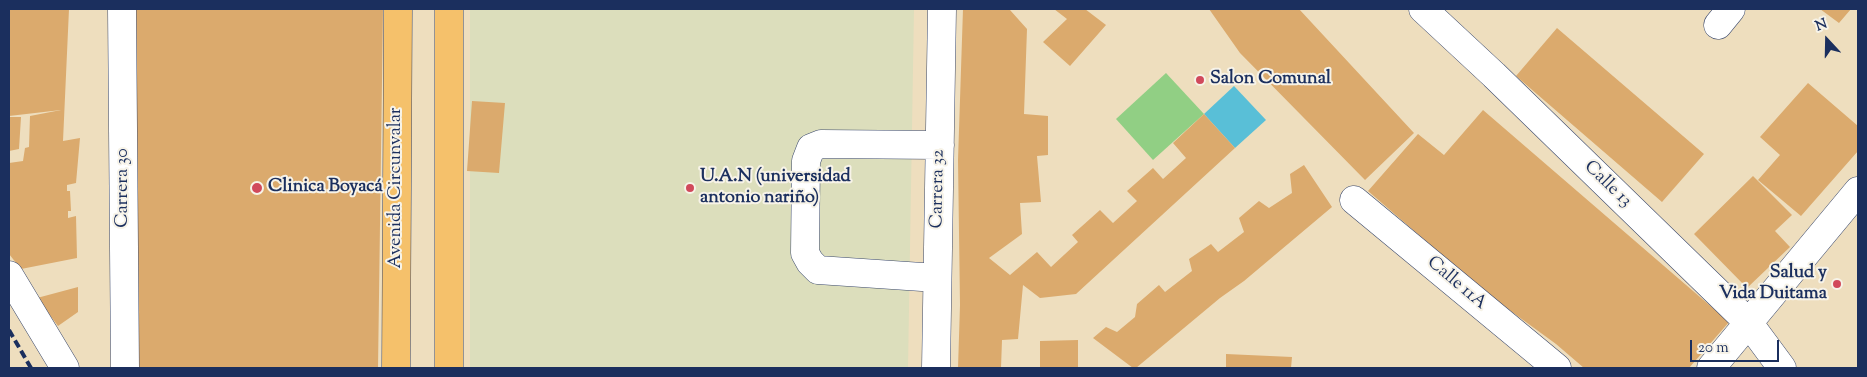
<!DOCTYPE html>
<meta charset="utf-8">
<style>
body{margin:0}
#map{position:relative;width:1867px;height:377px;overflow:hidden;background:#eedebe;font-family:"Sorts Mill Goudy",serif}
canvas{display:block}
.frame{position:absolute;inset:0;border:10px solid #1b2f5e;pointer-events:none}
.north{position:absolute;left:1802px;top:15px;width:50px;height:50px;-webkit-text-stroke:4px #f7f3e8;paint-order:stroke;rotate:339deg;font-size:14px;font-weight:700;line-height:20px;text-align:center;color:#1b2f5e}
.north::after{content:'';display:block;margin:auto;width:18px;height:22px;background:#1b2f5e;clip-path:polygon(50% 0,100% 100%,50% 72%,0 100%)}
.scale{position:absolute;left:1690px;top:340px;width:89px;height:22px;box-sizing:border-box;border:2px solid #1b2f5e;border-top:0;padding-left:6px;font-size:15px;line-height:18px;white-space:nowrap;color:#1b2f5e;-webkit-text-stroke:4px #f7f3e8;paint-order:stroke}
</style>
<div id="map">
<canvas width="1867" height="377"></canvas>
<div class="frame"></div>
<div class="north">N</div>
<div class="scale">20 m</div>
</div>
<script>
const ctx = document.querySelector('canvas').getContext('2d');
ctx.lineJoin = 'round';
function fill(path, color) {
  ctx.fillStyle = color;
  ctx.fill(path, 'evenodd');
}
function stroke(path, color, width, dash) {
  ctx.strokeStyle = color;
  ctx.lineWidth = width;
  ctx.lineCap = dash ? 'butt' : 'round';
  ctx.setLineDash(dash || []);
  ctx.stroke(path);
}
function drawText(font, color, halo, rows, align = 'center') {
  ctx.font = font + ' "Sorts Mill Goudy",serif';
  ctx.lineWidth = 4;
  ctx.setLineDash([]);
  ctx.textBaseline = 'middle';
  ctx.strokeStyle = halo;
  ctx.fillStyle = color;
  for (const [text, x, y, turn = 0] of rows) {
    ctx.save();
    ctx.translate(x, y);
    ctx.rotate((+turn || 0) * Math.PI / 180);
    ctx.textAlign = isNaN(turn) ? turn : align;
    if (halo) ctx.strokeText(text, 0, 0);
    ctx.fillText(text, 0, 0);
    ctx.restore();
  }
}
fill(new Path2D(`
 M470,9h444l-6,359h-438z`), '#dcdebc');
fill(new Path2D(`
 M1166,73l38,41 -51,46 -37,-41z`), '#91cf84');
fill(new Path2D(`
 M1234,86l32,34 -31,28 -31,-34z`), '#59bfd7');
fill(new Path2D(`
 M9,9h60l-6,132 17,-3 -4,45 -9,2v6h3l1,20h-3v7l8,-2 1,42 -56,11 -12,-15v-91l14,-2 2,-13 4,-1 1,-31 31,-6 -52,6z
 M133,9h250l-5,359h-244z
 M963,9h49l-2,1 17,19 -3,85 24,2v39l-11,1 4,46 -21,1 2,31 -33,24 21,17 27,-23 14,15 27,-25 -6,-7 28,-25 13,13 24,-22 -10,-10 26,-23 10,11 23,-21 -13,-15 31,-29 31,34 -159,146 -36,4 -17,-13 -5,54 -16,1 -1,28h-43l2,-63 -2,-145z
 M1054,9h31l21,16 -36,41 -27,-24 24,-23z
 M1209,9h90l115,124 -49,47 -125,-127z
 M1820,9h31l-12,14z
 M1557,28l147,126 -42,48 -146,-126z
 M1808,83l50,43v25l-57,65 -43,-36 22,-25 -20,-18z
 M472,101l33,2 -6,70 -32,-2z
 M1483,110l246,212 -40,46h-105l-28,-24 -70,-51 -118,-102 50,-57 26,21z
 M9,117h12l-2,32 -10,2z
 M1304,165l28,42 -88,74 -24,17 -84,70h-3l-40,-30 13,-11 11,5 18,-15 2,-13 22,-19 6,7 27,-21 -3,-12 22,-15 7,8 26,-20 -5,-14 20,-17 10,7 23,-15 -2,-19z
 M1753,176l39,39 -17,16 15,16 -43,41 -53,-54z
 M78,287v25l-20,14 -21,-28z
 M1078,340v28h-38v-27z
 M1226,354l66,3 -1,11h-65z`), '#dbaa6d');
const minor = new Path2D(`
 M122,9l3,359
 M1423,9l71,66 254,247 34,46
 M1718,25l13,-16
 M1354,200l203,168
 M9,275l56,93
 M937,278l-119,-8 -8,-8 -5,-9 1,-92 5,-13 10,-4 119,1
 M936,368l6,-359
 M1711,368l147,-177`);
const highway = new Path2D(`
 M396,368l2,-359
 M449,368v-359`);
stroke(minor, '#3b496c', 29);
stroke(highway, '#3b496c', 29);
stroke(minor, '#fff', 28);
stroke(highway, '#f5c16b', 28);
stroke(new Path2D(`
 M9,330l22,38`), '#1b2f5e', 4, [8, 4]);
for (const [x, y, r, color] of [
 [1200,80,5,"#d1495b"],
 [257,188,6,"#d1495b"],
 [690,188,5,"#d1495b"],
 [1837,284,5,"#d1495b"]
]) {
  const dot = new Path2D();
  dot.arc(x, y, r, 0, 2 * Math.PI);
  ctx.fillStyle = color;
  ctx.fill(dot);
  stroke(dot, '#f7f3e8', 2);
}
drawText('bold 18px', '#1b2f5e', '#f7f3e8', [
 ["Salon Comunal",1210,80],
 ["U.A.N (universidad",700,178],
 ["antonio nariño)",700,199],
 ["Clinica Boyacá",268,188],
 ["Salud y",1827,274,"right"],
 ["Vida Duitama",1827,295,"right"]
], 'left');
drawText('18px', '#1b2f5e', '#f7f3e8', [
 ["Calle 13",1607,185,44],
 ["Carrera 30",124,188,-90],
 ["Avenida Circunvalar",397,188,-90],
 ["Carrera 32",939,189,-89],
 ["Calle 11A",1456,284,40]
]);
</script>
